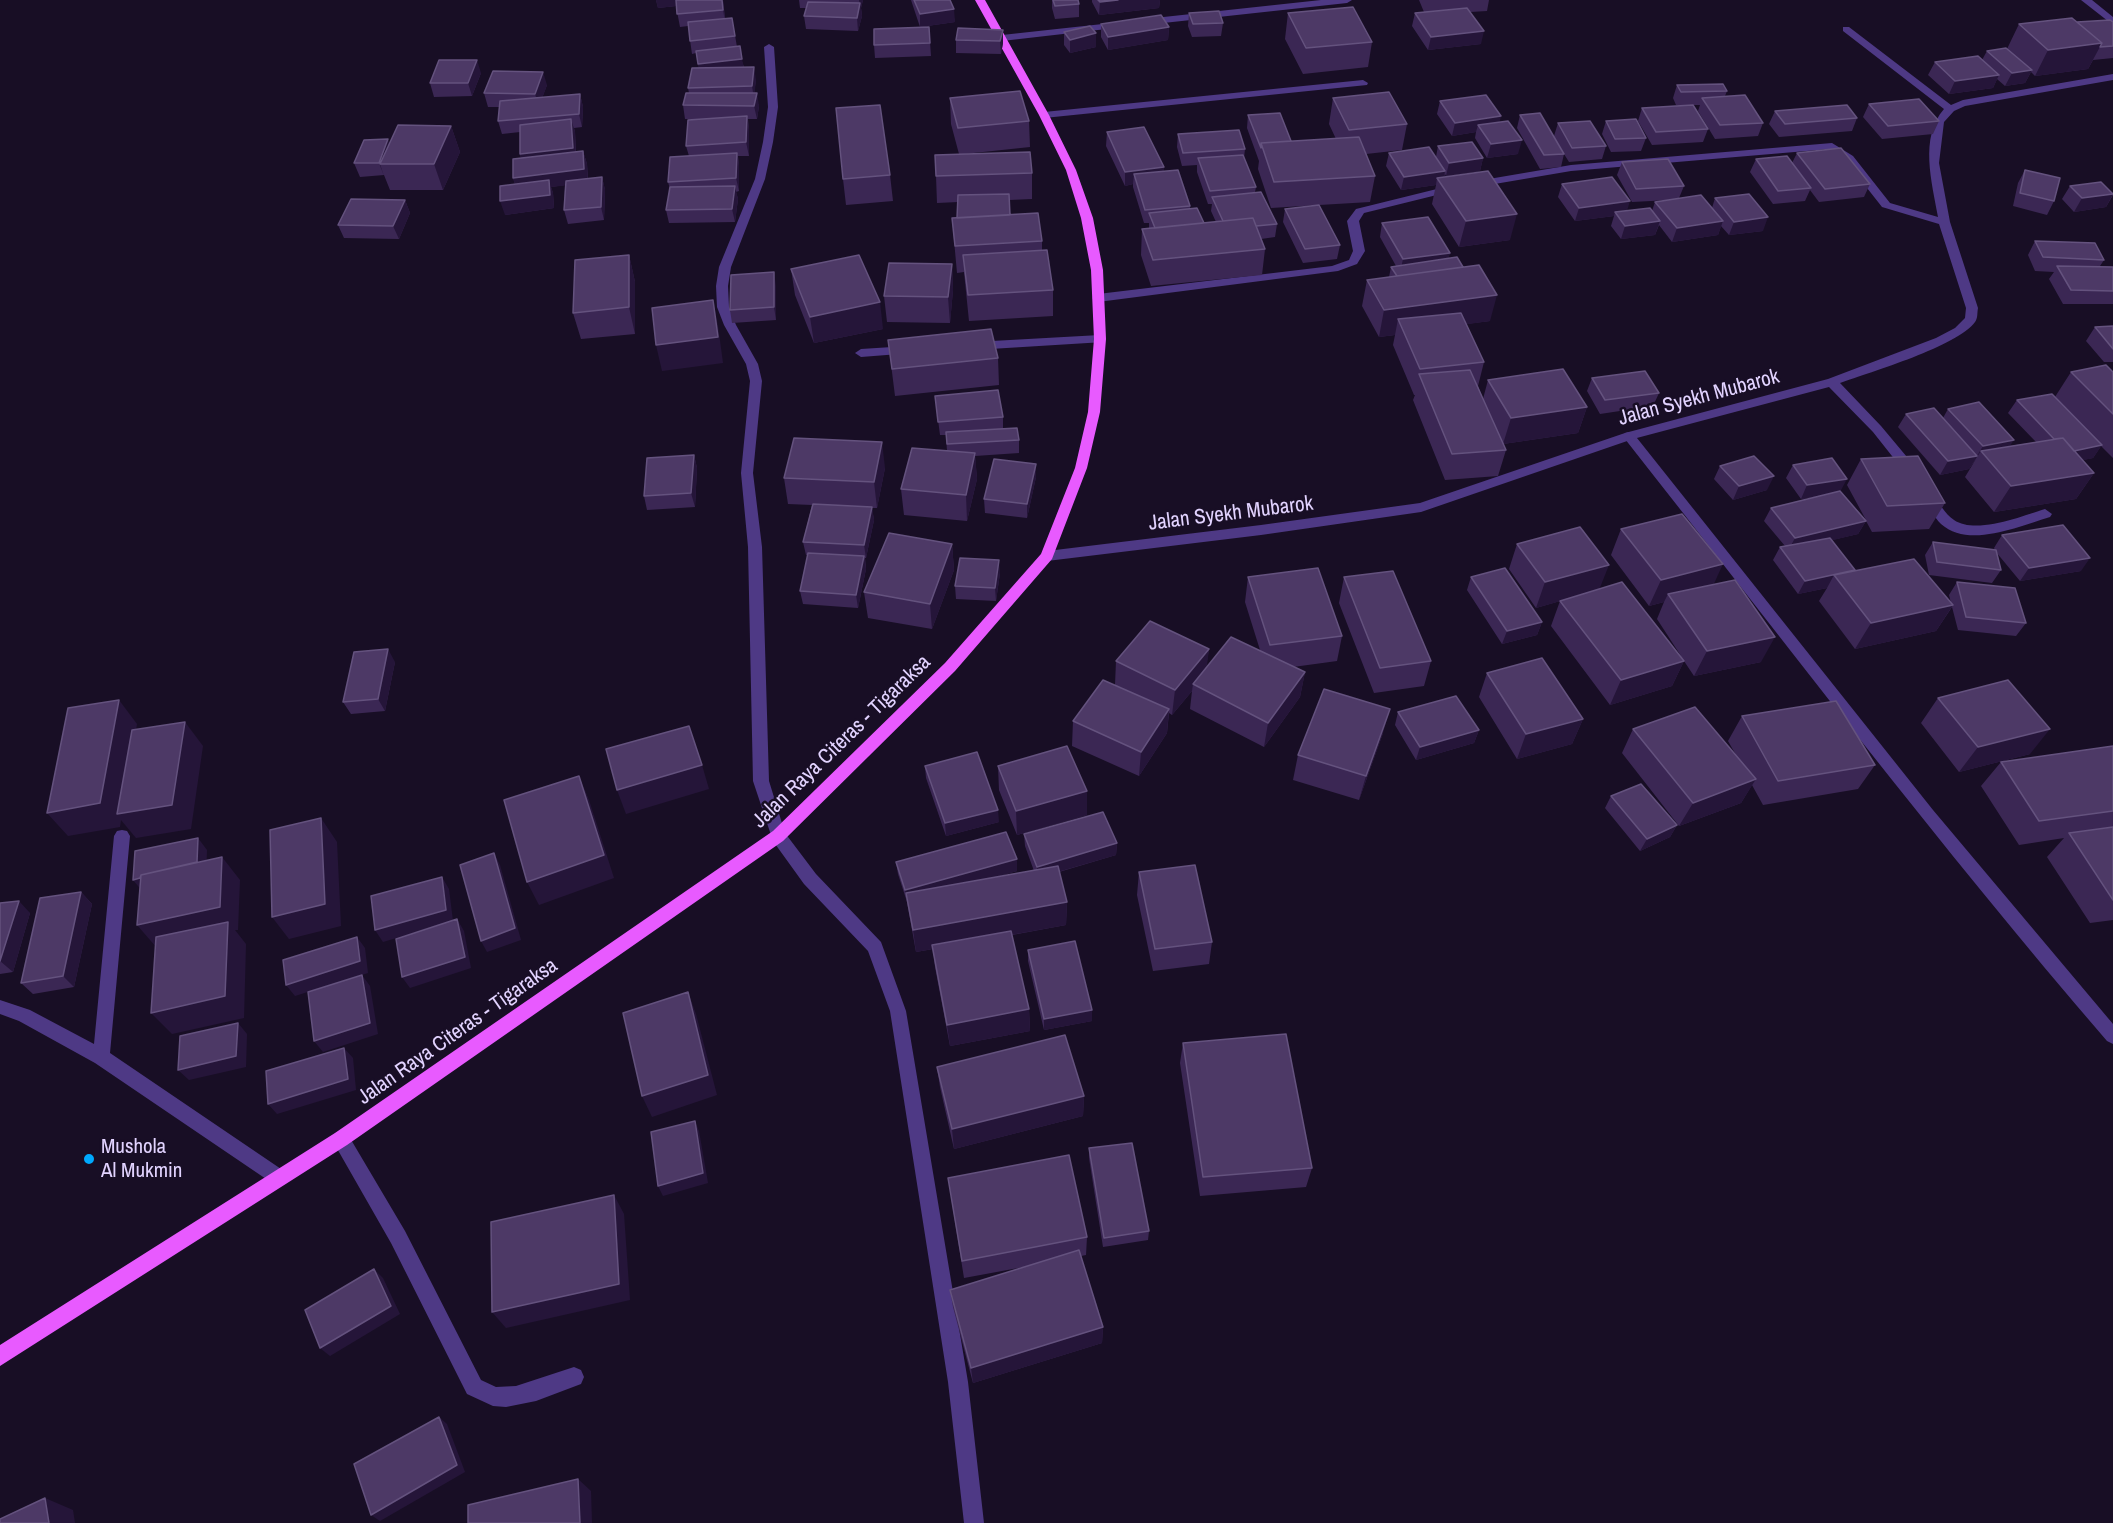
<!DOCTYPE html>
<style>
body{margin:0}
canvas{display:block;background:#180e25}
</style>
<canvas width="2113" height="1523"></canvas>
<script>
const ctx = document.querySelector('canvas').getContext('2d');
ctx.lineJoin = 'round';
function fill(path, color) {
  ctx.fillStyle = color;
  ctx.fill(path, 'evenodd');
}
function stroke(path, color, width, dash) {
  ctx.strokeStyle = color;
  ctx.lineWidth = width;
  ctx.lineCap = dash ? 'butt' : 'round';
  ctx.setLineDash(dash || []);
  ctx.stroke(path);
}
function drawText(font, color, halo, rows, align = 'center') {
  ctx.font = font + ' "Archivo Narrow",sans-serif';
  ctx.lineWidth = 5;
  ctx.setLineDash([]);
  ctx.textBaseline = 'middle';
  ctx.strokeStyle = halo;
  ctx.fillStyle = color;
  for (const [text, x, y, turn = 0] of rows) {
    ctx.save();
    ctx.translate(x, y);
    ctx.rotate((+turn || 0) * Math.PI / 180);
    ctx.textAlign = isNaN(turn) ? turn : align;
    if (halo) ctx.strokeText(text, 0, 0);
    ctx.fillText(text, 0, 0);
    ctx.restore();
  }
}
fill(new Path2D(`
 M1629,432l4,1 300,377 180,214v20l-6,-3c-168,-195 -323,-400 -482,-602l-2,-3 2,-3z`), '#4e3985');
fill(new Path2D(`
 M1321,0h31l-5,3 -202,22 -5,-3 5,-3z
 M2081,0h11l21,17v8z
 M1121,22l3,1v4l-122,14 -5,-3 5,-3z
 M1843,27h6l102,78 12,-5 150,-26v6l-148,26 -11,5 -10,11 -5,41 11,59 28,86c-1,5 0,10 -3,14 -17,24 -104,50 -135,61l41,43 36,43 1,3 -1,3h-10l-34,-43 -44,-45 -196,52 -212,73 -160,23 -214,26 -5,-2 -2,-3 2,-3 5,-2 214,-26 159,-22 205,-70 203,-54 108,-41 19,-10 10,-10 1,-10 -27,-84 -57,-17 -37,-47 -15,-11 -259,22 -94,16 -5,-3 5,-3 94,-16 261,-22 21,13 37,47 48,14c-6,-35 -19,-79 6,-108l-101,-78z
 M769,44l5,3 4,60 -5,35 -8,37 -34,88 -3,19 1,21 7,18 22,39 4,17 -9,92 9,74 7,234 16,52 31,41 65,68 25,69 62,371 16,141h-20l-16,-141 -58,-371 -22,-60 -64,-67 -31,-43 -20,-60 -5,-234 -7,-74 9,-92 -4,-17 -22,-39 -7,-18 -1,-21 3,-19 36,-88 8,-37 5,-35 -4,-60z
 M1363,80l5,3 -1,2 -323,33 -5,-3 5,-3z
 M1453,185l5,3 -1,2 -93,23 -5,8 6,30 -8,13 -19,7 -240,31 -6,-4 6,-4 234,-28 17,-6 4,-9 -6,-30 9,-12z
 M1100,335l6,4 -2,3 -130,8 -6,-4 6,-4z
 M908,346l4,1v6l-51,4 -6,-4 6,-4z
 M1929,492l5,2c5,9 11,20 20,26 22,15 68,-4 91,-11l7,5 -2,3c-31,9 -81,32 -109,7 -7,-7 -13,-18 -19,-27z
 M122,830l5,1 3,5 -20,217 174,118 3,6 -3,6 -6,3 -6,-3 -177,-120 -76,-42 -19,-7v-14l30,10 64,34 20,-208 3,-5z
 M341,1131l6,2 58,98 76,149 15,7 20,-1 58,-19 7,3 3,7 -3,7 -45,17 -30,6 -13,-1 -26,-12 -76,-151 -56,-98 -3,-6 3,-6z`), '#4e3985');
fill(new Path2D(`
 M975,0h10l64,115 27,55 17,48 10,52 3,69 -6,73 -13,56 -35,91 -97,112 -172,170 -436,304 -347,221v-21l335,-212 438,-302 172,-168 96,-109 34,-86 13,-56 6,-73 -3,-69 -10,-52 -15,-48 -27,-55z`), '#e85aff');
fill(new Path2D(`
 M656,0h67l2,18h7l5,29 7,20 12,13 -2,13 5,13 -2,13h-9l1,11v26h-11l1,10v25l-3,1 2,7 -3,23 -66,1 -3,-13 4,-21 -2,-7 21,-26 -3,-10 17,-27h-18l-2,-14 6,-12 -1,-5 11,-20 -3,-15 -4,1 -4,-28 -8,1 -4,-21 -18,2z
 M799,0h64l-2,8 1,8 -4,15 -52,-2 -2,-13 2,-8h-6z
 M911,0h39l5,22 -35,5z
 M1052,0h26l1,4v13l-24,2 -3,-11z
 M1092,0h68l-1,8 -60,7 -7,-13z
 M1419,0h70l-2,11 -17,1 11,32 -53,6 -16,-24 3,-13 9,-1z
 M1189,13l34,10 -2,13 -29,1 -4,-11z
 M1288,13l84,29 -4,25 -65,7 -18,-35z
 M2077,22h36v36l-20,2 -5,9 -53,7 -4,-4 -6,11 -20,3 -8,-7 -4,9 -44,6 -21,-19 7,-13 47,-2 5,-9 20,-2 12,-25z
 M1101,24l68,3 -1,13 -60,10 -7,-13z
 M929,27l2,29 -56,2 -1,-13z
 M1003,30v13l-2,11 -45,-1v-13z
 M1064,32l32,15 -26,6 -6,-8z
 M481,73l-9,23 -38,1 -4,-14z
 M547,85l-5,13 38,-4 3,13 -1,20 -8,1 1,4 1,20 7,-1 4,13 1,15 14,-2 3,13 -1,30 -36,4 -4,-14 1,-25 -14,2 2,6 1,15 -49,7 10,-31 -2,-6 8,-20 -1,-4v-22l-18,2 -4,-13 1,-14h-11l-4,-14z
 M1677,85l50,6 -2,5 38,27 -5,13 -43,3 -17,-28 2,-6h-24l-3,-7z
 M950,98l79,23 1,26 -66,7 68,19v26l-23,1 1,15 32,26v9l11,40v26l-84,5 -5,-49 -7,1 -5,-55h5l1,-16 -21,1 -1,-27 23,-22 -8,-30z
 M1333,98l74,26 -5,26 -36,4 9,22 -5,26 -51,3 21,40 -3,14 -34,4 -20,-41 2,-13 34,-4 -48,3 -13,-39 1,-8 -12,-33 1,-13 43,26 45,-2 -7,-15z
 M1440,101l59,21 19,32 -31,4 -12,-20 1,-6 -24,4 -15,-22z
 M1869,104l70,17 -6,13 -51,5 -19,-22z
 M1642,108l66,21 -5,13 -51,3 -14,-24z
 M1775,111l82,7 -5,13 -73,6 -10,-13z
 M1520,115l34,21 4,-13 48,23 -4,13 -33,3 -5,-8 -3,13 -21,2 -23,-41z
 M1606,121l40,17 -5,13 -30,1 -9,-18z
 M451,126l9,26 -17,38h-53l-6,-15 -24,2 -6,-14 36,-20z
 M1107,132l57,35 -1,4 27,35v3l14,14 12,-1 -5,-11 1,-7h-4l-11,-32v-7l-15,1 -5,-19 1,-13 67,15 -1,9 12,29 -1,5 22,32 -2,13 -14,2 4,10 -3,26 -111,11 -10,-31 1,-26 7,-1v-5h-5l-11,-36v-3l-8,2 -19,-40z
 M1438,146l45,12 -3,13 -34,5 -1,-2 -1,3 66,63 -51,7 -27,-43 4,-19 -35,5 -15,-24 3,-13 47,4z
 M1797,153l73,31 -6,13 -45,5 -9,-12 -5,11 -32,3 -23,-32 6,-13 36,4z
 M1622,162l62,24 -5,12 33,10 3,-10 48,33 -34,4 -8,-9 -3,9 -46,7 -13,-17 -4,10 -34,4 -10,-13 3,-10 -39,5 -17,-24 4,-13 65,27h25l3,-9 15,-2 -38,2 -15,-27z
 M2025,170l29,31 -7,14 -34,-9 5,-23z
 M890,175l3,26 -47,4 -3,-26z
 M2070,186l43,7v2l-7,12 -32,5 -12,-13z
 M405,200l5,13 -11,26 -55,-1 -6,-13z
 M1382,223l68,30 -2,5 42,63 -24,3 18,38 -6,24 5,13 5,-19 99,27 -9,26 -75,11 3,6 -8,26 -53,4 -32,-80 2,-5h-1l-21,-50 2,-10 -16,2 -17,-31 5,-26 22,-3 2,-10 5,-1 -16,-29z
 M2035,241l69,19 -4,6 13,1v37h-50l-14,-25 5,-7 -19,-1 -7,-16z
 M629,255l6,27v52l-54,5 -8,-26z
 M952,264l1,26 -3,33 -63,-1 -3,-26z
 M791,269l92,60 -69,14 -19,-48z
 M776,286v34l-44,3 -2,-13z
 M2113,326v36h-9l-18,-21 9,-14z
 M888,340l110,18 1,27 -104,11z
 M2071,372h42v86l-12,-12 -8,12 -11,2 12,13 -18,26 -82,13 -29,-35 11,-18 -7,10 -29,6 -42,-48 8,-13 37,4 5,-9 61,37 27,-4 -28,-29 9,-13 38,-3z
 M1592,378l67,15 -6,13 -53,8 -13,-23z
 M935,396l68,21v12l16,11v13l-44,3 2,23 -10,42 -63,-6 -3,-26 46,-38 -1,-16h-6z
 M694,455l3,13 -2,39 -48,3 -3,-14z
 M1861,459l84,44 -16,26 -57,3 -6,-11 -8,13 -26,6 23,30 96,33 -2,-8 8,-13 69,41 -10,13 -58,-6 -6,-23 -16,24 -81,18 -36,-48 8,-13 -29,6 -25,-34 7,-13 5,-1 -21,-25 7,-13 54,-13 -24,4 -15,-21 7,-13 48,27 25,28 -19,-35z
 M1720,466l47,24 -34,10 -19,-21z
 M885,468l-8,40h-5l2,12 -8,38h-1l1,11 -8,39 -55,-4 -3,-13 8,-36h-2l-3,-13 9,-37 -24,-1 -4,-26z
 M1036,477l-9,41 -42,-5 -1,-14z
 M1621,529l92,56 48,77 -67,14 -10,-15 -12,25 -62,19 -59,-79 9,-25 -24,7 -27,-39 8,-25 83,45 81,67 -24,-37 7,-17 -15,4 -38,-51z
 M2002,535l79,36 -61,10 -24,-29 5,18 -9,13 -63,-8 -4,-20 8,-13 62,8 -1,-2z
 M952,544l2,26 -22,59 -64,-11 -4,-26z
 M1000,573l-4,28 -40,-2 -1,-13z
 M1248,577l94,59 -5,25 -44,6 12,5 -5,25 -36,50 -74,-38 2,-18 -20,24 -3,-2 -2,20 -28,43 -67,-30 1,-25 42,-36 1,-24 93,-12 -3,18 54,-17 -15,-48z
 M1344,577l87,84 -7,25 -50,7 -35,-90z
 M1471,577l71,45 -5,13 -35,9 -35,-54z
 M395,662l-10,49 -34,3 -8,-12z
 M1487,673l96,46 -11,25 -55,15 -38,-62z
 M1938,698l92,56 -71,18 -38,-49z
 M1398,712l81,18 -5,13 -58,17 -21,-35z
 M1742,716l133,49 -17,24 -95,16 -11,-20 -11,18 -62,23 -57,-73 11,-24 103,26 -8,-14z
 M1383,733l-24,67 -66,-20 5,-25z
 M2113,746v174l-23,3 -43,-66 17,-19 -45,7 -38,-59 20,-24z
 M925,766l74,56 -53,14 -20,-58z
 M998,766l89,25v24l-70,20 -18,-45z
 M1611,796l66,29 -7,12 -30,14 -35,-43z
 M1024,834l93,9 -1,12 -57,17 8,30 -1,23 -54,10 17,74 1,22 -80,15 -15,-79 -2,-18 -17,3 -9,-50 -9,-28 -2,-12 121,9 -29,8 46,-8 -9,-25z
 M1139,872l73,70 -3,22 -56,7 -16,-76z
 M81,892l11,12 -18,83 -41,7 -12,-11z
 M0,903l30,10 -17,59 -13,2z
 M1028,950l64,71 -48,9 -16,-69z
 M1183,1043l129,125 -6,19 -106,9 -20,-133z
 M937,1067l147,29 -1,20 -129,33 -14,-62z
 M1089,1148l60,83 -1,9 -45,7 -14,-89z
 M951,1197l136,40 -1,18 -5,1 22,71 -1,16 -129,40 -20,-76 -3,-17 79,-24 -65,12z`), '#3b2754');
fill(new Path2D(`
 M656,0h67l2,23 -3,-22 -64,7z
 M859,0h4l-2,8 1,8 -4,15 -1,-13 3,-12z
 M1118,0h42l-1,8 -60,7 1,-13z
 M954,9l1,13 -35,5v-13z
 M1169,27l-1,13 -60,10v-13z
 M1003,30v13l-2,11 -1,-13z
 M1484,31l-3,13 -53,6 3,-13z
 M1096,33v14l-26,6v-13z
 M2102,43l-14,26 -53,7 13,-26z
 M742,59l3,14 -45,5 -2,-14z
 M477,60l4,13 -9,23 -4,-13z
 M754,67l2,13 -2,19 -2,-13z
 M2032,70l-7,13 -20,3 7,-13z
 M543,72l4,13 -8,22 -4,-13z
 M1999,75l-6,13 -44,6 6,-13z
 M757,93l2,13 -2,13 -3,-13z
 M580,94l3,13 -1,20 -3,-13z
 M747,116l2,14v26l-3,-14z
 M1501,116l-3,13 -20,-4 -2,7 -24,4 3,-13z
 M571,119l4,13 1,29 -52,6 -4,-13z
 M451,126l9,26 -17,38 -9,-26z
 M388,139l5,14 -13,11 4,12 -5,-13z
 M1522,140l-4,14 -31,4 4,-14z
 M583,151l4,13 1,19 -37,4 2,6 1,15 -49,7 -5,-14 17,-10 -4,-13z
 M737,153l2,13v25l-3,-13z
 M1483,158l-3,13 -34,5 3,-13z
 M1164,167l-1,13 -29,-6 -1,10 -8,2v-14z
 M1445,171l-2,13 -6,-6 -1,7 -35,5 3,-13z
 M602,177l3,13 -1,30 -3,-13z
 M735,186l3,13 -3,23 -3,-13z
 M2113,194l-7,13 -32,5 8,-14z
 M405,200l5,13 -11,26 -6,-13z
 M1630,201l-4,13 -11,-2 -1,4 -39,5 4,-13z
 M1517,214l-7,26 -51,7 7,-26z
 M1768,217l-5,14 -34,4 5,-13z
 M1660,221l-5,14 -34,4 4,-13z
 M1723,221l-5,14 -46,7 5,-14z
 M1450,253l-4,14 -46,6 3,-14z
 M629,255l6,27v52l-6,-27z
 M952,264l1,26 -3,33 -2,-26z
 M774,272l2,14v34l-2,-13z
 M1497,295l-7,26 -86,12 -6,-14 -3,16 -16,2 5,-27z
 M713,300l5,26 5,37 -61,8 -6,-26z
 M880,302l3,27 -69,14 -4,-26z
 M1587,407l-9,26 -75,11 8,-26z
 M2014,440l-9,13 -24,-2 -12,18 -29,6 8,-14 29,-5 6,-10z
 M882,442l3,26 -8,40 -3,-26z
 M2102,445l-9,13 -35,8 9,-14z
 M975,453l2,26 -10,42 -1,-26z
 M694,455l3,13 -2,39 -4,-14z
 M1036,464v13l-9,41v-14z
 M2094,473l-18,26 -82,13 17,-26z
 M1774,476l-7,14 -34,10 6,-14z
 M1847,479l-7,13 -39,7 6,-14z
 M872,507l2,13 -8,38 -2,-13z
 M1866,521l-8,13 -70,17 7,-13z
 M952,544l2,26 -22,59 -2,-25z
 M864,556l2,13 -8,39 -2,-13z
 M2090,558l-9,13 -61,10 9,-13z
 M999,560l1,13 -4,28 -1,-13z
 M1723,564l-12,26 -43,4 -4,8 -15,4 12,-26z
 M1609,565l-10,25 -63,18 9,-26z
 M1834,575l-7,13 -29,6 7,-13z
 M1953,605l-17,26 -81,18 16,-26z
 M1542,622l-5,13 -35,9 5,-13z
 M1775,637l-14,25 -67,14 13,-25z
 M388,649l7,13 -10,49 -7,-12z
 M1209,649l-3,25 -13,10 -1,7 -20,24 3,-25z
 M1684,661l-12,25 -62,19 11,-25z
 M1305,672l-5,25 -36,50 4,-24z
 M119,700l18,24 -15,89 63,-91 18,24 -12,83 -55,9 -15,-18 -1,7 -52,9 -21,-23z
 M1169,709l-2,24 -28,43 2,-24z
 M1390,709l-7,24 -24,67 7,-24z
 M1583,719l-11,25 -55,15 9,-25z
 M2050,729l-20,25 -71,18 19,-25z
 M1479,730l-5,13 -58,17 4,-13z
 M702,765l7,24 -83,25 -9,-24z
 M579,776l10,24 25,78 -75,27 -12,-23z
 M1756,779l-15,24 -62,23 14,-23z
 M1087,791v24l-70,20 -1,-24z
 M998,810l1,12 -53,14 -1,-13z
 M321,818l16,24 4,84 -52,13 -17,-22z
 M1677,825l-7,12 -30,14 7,-12z
 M198,838l9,12 -1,28 -63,14 -10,-12z
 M1117,843l-1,12 -79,23v-11z
 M494,853l6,12 21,75 -34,12 -6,-11z
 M222,857l18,23 -2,50h-3l11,14 -2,74 -72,16 -21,-21 6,-65 -20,-23z
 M1017,859v12l-110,31 -2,-12z
 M442,877l7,12 4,32 -70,21 -8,-12z
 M81,892l11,12 -18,83 -11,-11z
 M19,901l11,12 -17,59 -13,-11z
 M1067,902l-1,23 -150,27 -3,-22z
 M457,919l7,12 7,37 -61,20 -8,-11z
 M357,937l8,11 3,25 -73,23 -9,-11z
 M362,975l8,11 8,48 -55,18 -9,-11z
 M688,992l8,22 21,81 -65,22 -10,-21z
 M1029,1009l1,22 -80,15 -3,-21z
 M1092,1010v11l-48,9v-11z
 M238,1023l9,11 -1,33 -57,13 -11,-10z
 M344,1048l9,10 3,32 -79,24 -9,-10z
 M1084,1096l-1,20 -129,33 -2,-20z
 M695,1121l4,10 9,52 -45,13 -5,-10z
 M614,1195l10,19 6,86 -124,28 -14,-16z
 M374,1269l9,9 17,36 -70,42 -10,-8z
 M1103,1327l-1,16 -129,40 -2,-15z
 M439,1417l8,7 18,48 -85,49 -9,-6z
 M578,1479l13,12 1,32h-12z
 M45,1498l28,12 2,13h-26z`), '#251539');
const building = new Path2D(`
 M676,0h46l1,10 -46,4z
 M914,0h36l4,9 -34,5z
 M1053,0h25l1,4 -24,2z
 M1098,0h20l-18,2z
 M808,2l52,1 -3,15 -53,-2z
 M1353,7l19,35 -66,6 -18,-35z
 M1467,8l17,23 -53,6 -16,-24z
 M1219,11l4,12 -30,1 -4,-11z
 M1161,15l8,12 -61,10 -7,-13z
 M732,18l3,18 -45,5 -2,-19z
 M2072,18l30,25 -54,7 -29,-26z
 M2110,20l3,2v24l-13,1 2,-4 -25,-21z
 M1090,26l6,7 -26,7 -6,-8z
 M929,27l1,16 -56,2v-16z
 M958,28l45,2 -3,11 -44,-1z
 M740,46l2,13 -44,5 -2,-13z
 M2006,48l26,22 -20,3 -25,-22z
 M1978,56l21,19 -44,6 -20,-19z
 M439,60h38l-9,23h-38z
 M754,67l-2,19 -64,2 4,-20z
 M493,71l50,1 -8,22 -51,-1z
 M1723,84l4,7 -46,1 -4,-7z
 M1020,91l9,30 -71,7 -8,-30z
 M1389,92l18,32 -58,6 -16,-32z
 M686,93h71l-3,13 -71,-1z
 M580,94l-1,20 -81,7 2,-20z
 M1486,95l15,21 -46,7 -15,-22z
 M1745,95l18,28 -43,2 -18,-27z
 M1919,99l20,22 -51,5 -19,-22z
 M880,105l10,70 -47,4 -7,-71z
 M1693,105l15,24 -52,3 -14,-24z
 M1847,105l10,13 -72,6 -10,-13z
 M1280,113l11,28 -30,2v5l-13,-33z
 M1540,113l24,41 -20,1 -24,-40z
 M747,116l-1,26 -60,4 2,-26z
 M571,119l2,29 -53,6v-29z
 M1636,119l10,19 -31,1 -9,-18z
 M1508,121l14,19 -31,4 -13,-19z
 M1590,121l16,25 -34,2 -14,-25z
 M398,125l53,1 -17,38h-54z
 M1144,127l20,40 -39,5 -18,-40z
 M1239,130l6,19 -62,4 -5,-19z
 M1359,137l16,39 -101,6 -13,-39z
 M388,139l-9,24h-25l10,-23z
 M1472,142l11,16 -34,5 -11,-17z
 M1429,147l16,24 -41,6 -15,-24z
 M1841,148l29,36 -45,5 -28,-36z
 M583,151l1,18 -71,9v-19z
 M1030,152l2,21 -96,3 -1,-21z
 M737,153l-1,25 -68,4 2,-25z
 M1243,155l13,32 -46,4 -12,-33z
 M1787,156l24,32 -33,3 -22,-32z
 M1668,159l16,27 -48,3 -14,-27z
 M1178,170l12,36 -45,4 -11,-36z
 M2025,170l35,8 -6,23 -34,-8z
 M1488,171l29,43 -51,7 -29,-43z
 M602,177l-1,30 -37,3 2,-29z
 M1612,177l18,24 -51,7 -17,-24z
 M549,180l1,15 -50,6v-15z
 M2101,182l12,12 -31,4 -12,-12z
 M735,186l-3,23 -66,1 4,-23z
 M1261,192l16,32 -21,2 -3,-8 -30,3 -11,-24z
 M1009,194l1,21 -53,3 1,-23z
 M1749,194l19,23 -34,5 -19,-24z
 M1701,195l22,26 -46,7 -22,-26z
 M351,199l54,1 -12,26 -55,-1z
 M1319,205l21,40 -35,4 -20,-40z
 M1197,208l7,15 -49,5 -6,-15z
 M1650,208l10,13 -35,5 -10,-14z
 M1038,213l4,28 -87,5 -3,-28z
 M1428,217l22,36 -47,6 -21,-36z
 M1253,218l12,31 -112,11 -11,-31z
 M2035,241l60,2 9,17 -61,-3z
 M1047,250l6,40 -85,5 -5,-40z
 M629,255v52l-56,6 2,-53z
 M859,255l21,47 -70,15 -19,-48z
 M1457,257l6,10 -66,9 -6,-9z
 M889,263l63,1 -4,33 -64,-1z
 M1479,265l18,30 -113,15 -17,-30z
 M2057,266l56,1v24l-42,-1z
 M774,272v35l-44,3 1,-35z
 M713,300l5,37 -62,8 -4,-37z
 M1461,313l23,49 -64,7 -22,-50z
 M2113,326v23l-18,-22z
 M991,329l7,29 -106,11 -4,-29z
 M2106,365l7,7v42l-42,-42z
 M1563,369l24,38 -76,11 -23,-38z
 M1470,370l36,80 -54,4 -33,-80z
 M1645,371l14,22 -54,7 -13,-22z
 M998,390l5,27 -65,5 -3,-26z
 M2052,394l50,51 -28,6 -11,-13 -9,1 -37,-39z
 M1979,402l35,38 -31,6 -35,-37z
 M1934,408l43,48 -29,5 -42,-47z
 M1017,428l2,12 -72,4 -1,-12z
 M794,438l88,4 -8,40 -90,-4z
 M2063,438l31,35 -83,13 -30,-35z
 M912,448l63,5 -9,42 -65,-6z
 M694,455l-3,38 -47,3 3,-38z
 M1754,456l20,20 -35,10 -19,-20z
 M1918,456l27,47 -58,3 -26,-47z
 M1832,458l15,21 -40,6 -14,-20z
 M994,459l42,5 -9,40 -43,-5z
 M1840,491l26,30 -71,17 -24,-30z
 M813,504l59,3 -8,38 -61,-3z
 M1682,514l41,50 -62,16 -40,-51z
 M2063,525l27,33 -61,10 -27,-33z
 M1580,527l29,38 -64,17 -28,-38z
 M889,533l63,11 -22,60 -66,-12z
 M1830,538l25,32 -50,11 -25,-34z
 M1933,542l63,8 5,20 -64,-8z
 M808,553l56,3 -8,39 -56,-4z
 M960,558l39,2 -4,28 -40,-2z
 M1914,559l39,46 -82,18 -37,-48z
 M1318,568l24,68 -72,9 -22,-68z
 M1505,568l37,54 -35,9 -36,-54z
 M1393,571l38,90 -51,7 -36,-91z
 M1735,580l40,57 -68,14 -39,-57z
 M1622,582l62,79 -63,19 -61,-79z
 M1957,582l58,6 11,35 -60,-6z
 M1150,621l59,28 -34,41 -59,-29z
 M1231,637l74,35 -37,51 -75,-39z
 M388,649l-10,50 -35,3 11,-50z
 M1542,658l41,61 -57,15 -39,-61z
 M1103,680l66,29 -28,43 -68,-31z
 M2008,680l42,49 -72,18 -40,-49z
 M1324,689l66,20 -24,67 -68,-21z
 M1456,696l23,34 -59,17 -22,-35z
 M119,700l-19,103 -53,10 21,-105z
 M1836,701l39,64 -97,16 -36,-65z
 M1695,707l61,72 -63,24 -60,-74z
 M185,722l-13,83 -55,9 15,-84z
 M689,726l13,39 -85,25 -11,-41z
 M1067,746l20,45 -71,20 -18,-45z
 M2113,746v65l-74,10 -38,-59z
 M977,752l21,58 -53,13 -20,-57z
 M579,776l25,79 -77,27 -23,-82z
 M1641,784l36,41 -30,14 -36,-43z
 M1103,812l14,31 -80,24 -13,-33z
 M321,818l4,86 -53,13 -2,-87z
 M2113,827v73l-44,-67z
 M1006,832l11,27 -112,31 -9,-28z
 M198,838l-1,24 -56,13 -1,3 -7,2 2,-29z
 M494,853l21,75 -34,13 -21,-76z
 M222,857l-2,50 -83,18 4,-50z
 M1195,865l17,77 -57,7 -16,-77z
 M1058,866l9,36 -154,28 -7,-37z
 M442,877l4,33 -71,20 -4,-34z
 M81,892l-18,84 -42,7 19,-85z
 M19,901l-19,60v-58z
 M457,919l8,38 -63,20 -6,-38z
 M228,922l-3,74 -74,17 5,-76z
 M1011,931l18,78 -82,16 -15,-80z
 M357,937l3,24 -74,24 -3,-25z
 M1075,941l17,69 -48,9 -16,-69z
 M362,975l8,48 -56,18 -6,-49z
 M688,992l20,83 -66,21 -19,-83z
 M238,1023l-2,33 -58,14 2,-34z
 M1286,1034l26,134 -109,9 -20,-134z
 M1065,1035l19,61 -132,33 -15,-62z
 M344,1048l4,31 -80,25 -2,-33z
 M695,1121l8,52 -45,13 -7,-54z
 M1132,1143l17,88 -45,7 -15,-90z
 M1069,1155l18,82 -125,24 -14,-83z
 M614,1195l5,89 -127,28 -1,-90z
 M1079,1250l24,77 -132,41 -21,-78z
 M374,1269l17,37 -71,42 -15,-38z
 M439,1417l18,48 -86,50 -17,-51z
 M578,1479l2,44h-112v-18z
 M45,1498l4,25h-49v-4z`);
fill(building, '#4d3966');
stroke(building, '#64527e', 1.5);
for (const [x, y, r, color] of [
 [89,1159,6,"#00a9fe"]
]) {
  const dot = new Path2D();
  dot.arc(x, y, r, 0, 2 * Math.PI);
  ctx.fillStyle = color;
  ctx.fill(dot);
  stroke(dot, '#180e25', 2);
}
drawText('21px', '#e2d3ff', '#180e25', [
 ["Jalan Syekh Mubarok",1699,398,-15],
 ["Jalan Syekh Mubarok",1231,514,-7],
 ["Jalan Raya Citeras - Tigaraksa",842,742,-44],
 ["Jalan Raya Citeras - Tigaraksa",458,1032,-35]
]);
drawText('21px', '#e2d3ff', '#180e25', [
 ["Mushola",101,1147],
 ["Al Mukmin",101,1171]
], 'left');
</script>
